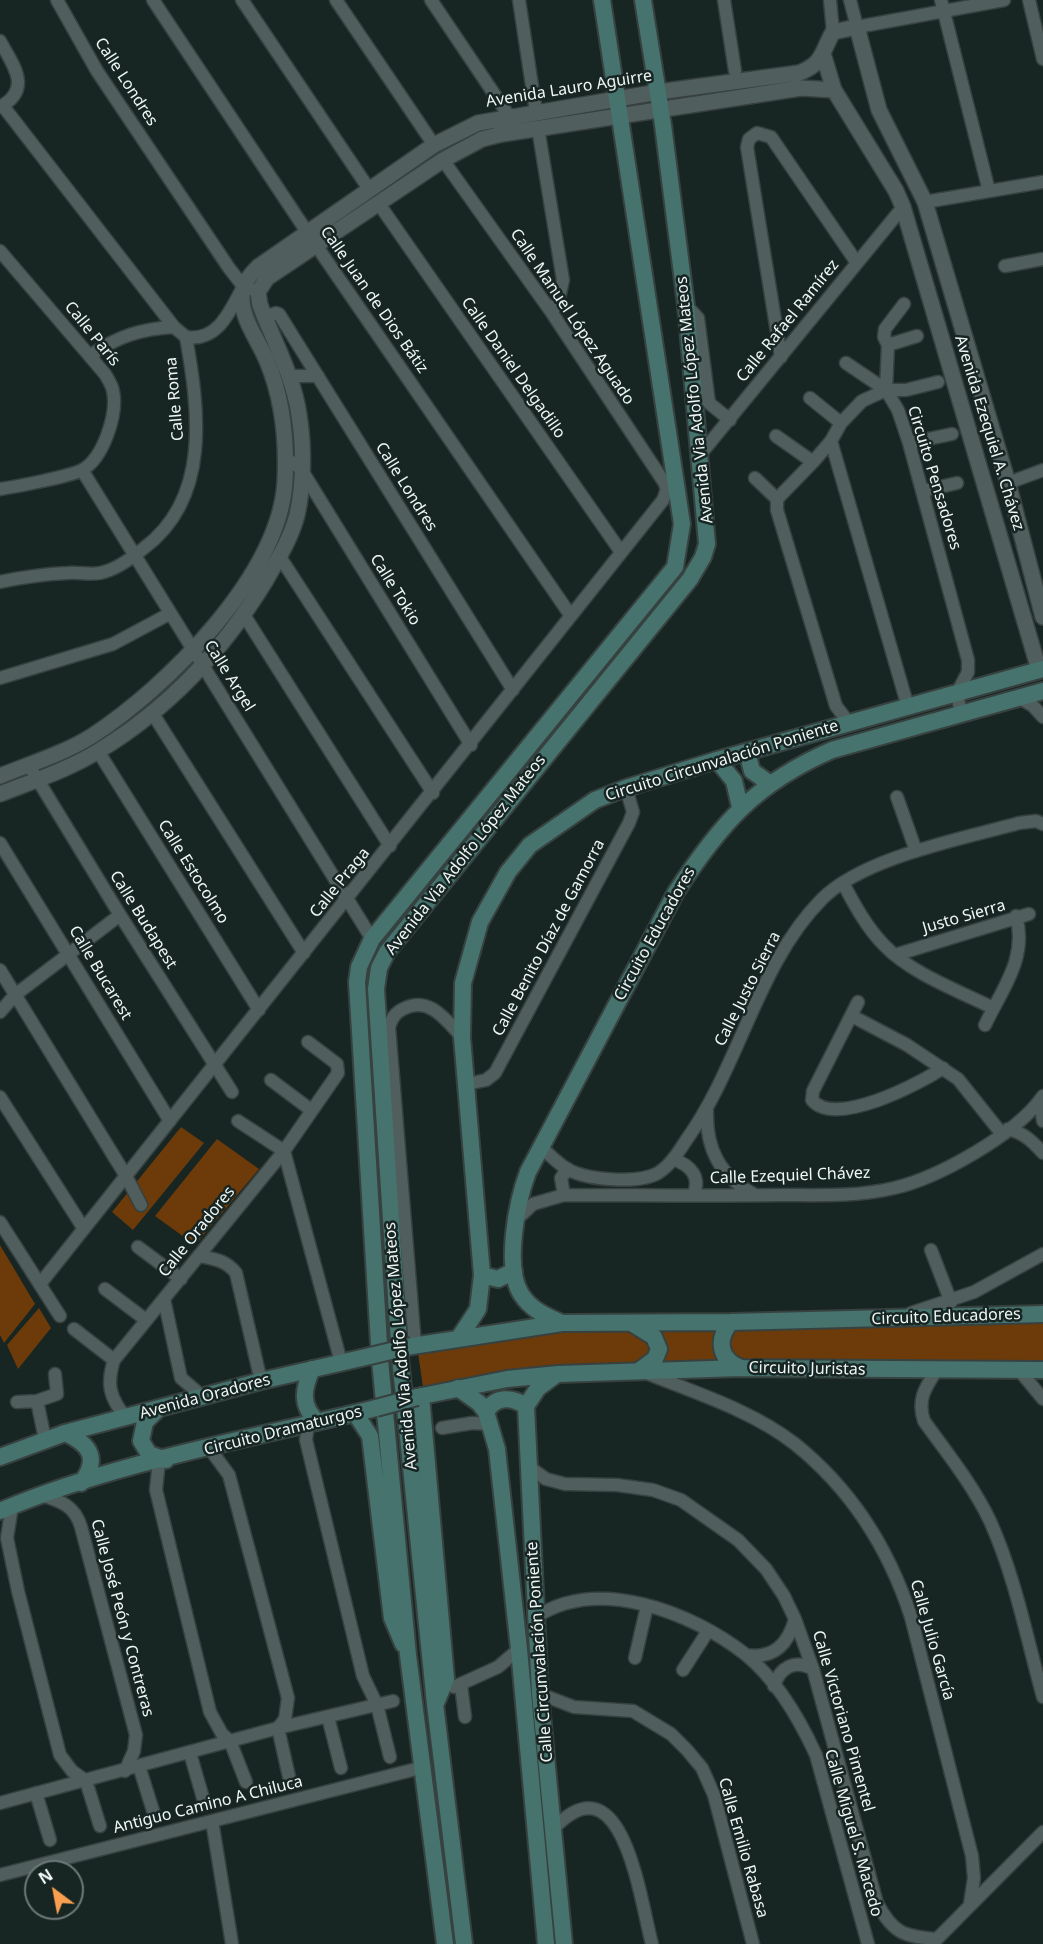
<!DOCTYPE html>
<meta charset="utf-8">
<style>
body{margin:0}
#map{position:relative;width:1043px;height:1944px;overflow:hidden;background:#172523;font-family:"Noto Sans",sans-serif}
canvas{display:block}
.north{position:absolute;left:24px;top:1860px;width:60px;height:60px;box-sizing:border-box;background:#172523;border:2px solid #6d7977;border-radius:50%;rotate:328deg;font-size:16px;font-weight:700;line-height:24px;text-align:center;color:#eef7f5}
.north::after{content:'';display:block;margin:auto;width:21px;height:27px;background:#fa9f4f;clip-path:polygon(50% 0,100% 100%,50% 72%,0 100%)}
</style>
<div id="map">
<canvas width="1043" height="1944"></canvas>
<div class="north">N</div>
</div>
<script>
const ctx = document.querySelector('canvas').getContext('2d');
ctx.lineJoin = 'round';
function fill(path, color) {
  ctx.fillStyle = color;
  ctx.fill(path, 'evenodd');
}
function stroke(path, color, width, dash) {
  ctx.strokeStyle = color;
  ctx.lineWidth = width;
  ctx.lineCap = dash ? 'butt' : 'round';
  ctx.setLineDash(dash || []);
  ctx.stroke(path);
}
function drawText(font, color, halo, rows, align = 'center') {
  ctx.font = font + ' "Noto Sans",sans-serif';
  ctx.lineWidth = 5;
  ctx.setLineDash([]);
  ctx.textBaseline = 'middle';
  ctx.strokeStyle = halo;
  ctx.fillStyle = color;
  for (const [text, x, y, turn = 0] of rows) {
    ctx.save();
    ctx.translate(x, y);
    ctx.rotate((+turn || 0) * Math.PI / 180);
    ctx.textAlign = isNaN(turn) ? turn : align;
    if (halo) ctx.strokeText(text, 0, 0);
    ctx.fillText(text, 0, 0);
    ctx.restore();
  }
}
fill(new Path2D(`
 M181,1127l23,16 -71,87 -21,-18z
 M217,1139l42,30 -64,76 -40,-29z
 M0,1245l35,59 -31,39 -4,-8z
 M39,1308l12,20 -33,41 -11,-24z
 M1043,1309v58l-298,-3 -321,30 -7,-48 88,-16z`), '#6c3b09');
const minor = new Path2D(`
 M57,0l40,71 132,197 14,18 8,3
 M153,0l154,232 264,384
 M242,0l127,189
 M336,0l98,145
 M431,0l78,116
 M519,0l17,112
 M724,0l11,71
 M830,0l3,32
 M850,0l7,27 147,-27
 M941,0l48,191
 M1029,0l14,59
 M0,41c13,24 33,48 0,66
 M538,128l25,152 -4,18 -7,15
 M443,160l109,153 112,169 6,4
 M925,202l118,-20
 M379,204l242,348
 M0,251l105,123c3,5 7,11 8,17 5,23 -10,68 -31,79 -11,6 -67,17 -82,19
 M1005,266l38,-7
 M686,305l12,13 11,85 21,17
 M265,317l11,-4 3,1 234,376
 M186,337c32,5 44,-26 57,-50
 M888,345l29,-9
 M91,355c27,-19 50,-26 83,-28
 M781,357l-34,-210 2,-8 8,-6 14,4 86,126
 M846,363l40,27 12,20 11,33 59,217v12l-11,21 4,21
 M290,376h28
 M886,390l2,-45 -4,-8 1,-8 19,-25
 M810,398l31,25
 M776,436l37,26
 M831,441l77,266
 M909,443l43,-9
 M699,456l204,-249
 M285,457l16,12 170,276
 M82,470l290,469
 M755,478l22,21
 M1008,483l35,-13
 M923,491l34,-8
 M280,557l153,236
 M0,582c23,-5 45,-8 68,-9 10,-1 22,2 32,0 15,-3 32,-15 44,-25 67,-50 55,-138 42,-211l-12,-10 -171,-221
 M244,615l146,231
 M0,678l113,-34 56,-30
 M1020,698l13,8 10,11
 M153,714l151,239
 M849,723l-13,-17 -59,-196v-11l36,-37 18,-21 10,-18 21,-22 24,-11h20l32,-8
 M98,751l161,259
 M33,772l87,143 112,177
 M897,797l19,54
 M0,843l170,278
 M843,883c11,21 24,45 41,62 26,28 75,46 109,63
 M895,955l134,-41
 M0,970l126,206 15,29
 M858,1002l-45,89 -1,9c23,28 107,-16 131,-32
 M0,1012l15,-17 105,-80
 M852,1016l55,29 51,34 44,55
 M985,1025c17,-36 43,-67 31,-109
 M271,1080l40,30
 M467,1084l19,-4 9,-7 134,-250 4,-11 -7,-24
 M0,1097l84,132
 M1040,1100l3,21
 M707,1111c-1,39 13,65 48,84
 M238,1121l46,30
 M1008,1129c16,4 24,12 35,24
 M541,1147c9,8 18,18 28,23 19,10 70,14 89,3 13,-8 21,-22 29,-34 53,-74 71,-176 135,-240 42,-42 140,-60 197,-76l17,-2 7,3
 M284,1151l57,211
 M673,1159c17,6 29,18 20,36
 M564,1195l-3,-17 7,-9
 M516,1220l17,-16 31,-9c72,0 144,1 215,0 38,0 78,2 115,-7 44,-10 123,-54 149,-92
 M0,1222l60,94
 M138,1247l43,32
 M931,1250l20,52
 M199,1256c15,3 27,4 37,17l25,108
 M40,1284l623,-784 4,-11 -3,-7
 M105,1289l41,31
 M164,1299l17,79 22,19
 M911,1313l63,-21 69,-38
 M74,1329l40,31
 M415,1345l-26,-318c3,-9 6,-14 14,-18 26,-14 43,11 59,28
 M1019,1370l24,29
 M936,1371c-11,17 -19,29 -12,50 23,32 49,64 66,100 25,55 37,118 53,176
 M646,1373c50,20 107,38 149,71 56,45 94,105 116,173l61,239 2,22 -4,26
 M37,1401l8,38
 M17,1402l20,-1 20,-7 -2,-20
 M126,1418c-16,-20 -20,-33 -12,-58l170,-209 54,-78 -1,-9 -29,-22
 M308,1424l-2,16 57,236 14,29 13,52
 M442,1428l30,-5 19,1
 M210,1449l19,26 59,223 -3,21 -7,9 12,53
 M159,1461l-3,29 54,222 12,22 8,7 16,41
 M529,1467l17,12 19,5 52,1 36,5 28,10 57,40 28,29 18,27 11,23 18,50 64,234c16,30 26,33 58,36
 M41,1495c20,6 34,11 40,32l55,208 -2,16 -9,20
 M12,1506l-5,32 11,53 42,164 12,16 14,10 14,45
 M536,1617c62,-41 155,-5 209,37 31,25 55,66 71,101l52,189
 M746,1655c27,4 42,-10 49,-36
 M635,1658l12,-52
 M683,1670l25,-39
 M461,1685l4,32
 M774,1686c6,-19 21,-27 39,-17
 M454,1687l44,-20 21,-18
 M540,1694l34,13 59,4 38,23 16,16 15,18 12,27 39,149
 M328,1717l13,51
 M190,1753l15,52
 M139,1766l15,48
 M36,1793l14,47
 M0,1803l278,-75 115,-27
 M212,1821l20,123
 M554,1828c69,-72 86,72 98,116
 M0,1875l424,-108
 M932,1944l111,-112`);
const tertiary = new Path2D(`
 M824,57l10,33 62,101 7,16 136,463
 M0,776c30,-12 65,-23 92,-40 75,-49 187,-160 193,-254 2,-41 -2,-83 -18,-121 -8,-20 -25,-41 -25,-63 0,-14 7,-22 16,-31l176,-122 44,-22 180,-31 141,-19c25,-10 22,-20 34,-41l24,-5 22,83 46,92 83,281 35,134
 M0,794c33,-13 70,-25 100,-44 69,-42 124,-101 166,-170 12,-21 25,-42 31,-65 7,-31 7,-69 2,-100 -6,-40 -25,-73 -39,-110l-2,-13 9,-14 176,-118 39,-21 20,-5 299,-46 33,2`);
const secondary = new Path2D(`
 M747,752l5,19 17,12
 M717,760l17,21 6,26
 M482,1275l16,4 16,-8
 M731,1322c-15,17 -12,38 10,46
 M562,1323c-16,-7 -31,-13 -41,-29 -17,-27 -4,-93 7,-122l148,-280c45,-69 80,-109 156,-142l211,-59
 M633,1324l21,13 5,12 -4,10 -15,11
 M459,1338l19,-29 4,-34 -20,-238 1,-54 17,-61 28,-50 22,-27 65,-45 31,-12 91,-28 326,-91
 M412,1346l150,-23 169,-1 312,-8
 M312,1369c-9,20 -12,37 6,53
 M557,1374l-19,14 -12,18 14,288 24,250
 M458,1388l21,15 7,9 11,37 22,200 27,295
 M421,1396l25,283 -10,24
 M417,1397l90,-18 51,-5 183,-6 302,2
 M157,1410l-12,12 -4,19 8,13 17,6
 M486,1412c10,-17 26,-15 40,-6
 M355,1413l15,23 22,182 11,26
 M65,1433c25,11 35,26 16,50
 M0,1457l65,-24 196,-52 109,-25
 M0,1511c115,-49 254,-73 376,-103
 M445,1944l-37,-289 -28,-295 -23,-378 2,-15 13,-28 303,-372 7,-43 -80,-524
 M464,1944l-29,-240 -35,-346 -24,-369 3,-21 8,-16 303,-373 13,-22 4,-13 -21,-239 -23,-180 -20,-125`);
stroke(minor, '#37413f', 15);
stroke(tertiary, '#37413f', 18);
stroke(secondary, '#37413f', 20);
stroke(minor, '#505f5d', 12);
stroke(tertiary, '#505f5d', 15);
stroke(secondary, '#46736e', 16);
const secondaryBridge = new Path2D(`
 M370,1356l42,-10
 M376,1408l41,-11`);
stroke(secondaryBridge, '#37413f', 20, []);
stroke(secondaryBridge, '#46736e', 16);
drawText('16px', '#eef7f5', '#172523', [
 ["Calle Londres",126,82,57],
 ["Avenida Lauro Aguirre",569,89,-9],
 ["Calle Juan de Dios Bátiz",374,300,55],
 ["Calle Manuel López Aguado",572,317,56],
 ["Calle Rafael Ramírez",788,321,-51],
 ["Calle París",92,334,51],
 ["Calle Daniel Delgadillo",513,368,55],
 ["Calle Roma",175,399,-95],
 ["Avenida Via Adolfo López Mateos",695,400,-96],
 ["Avenida Ezequiel A. Chávez",989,433,73],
 ["Circuito Pensadores",934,478,73],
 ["Calle Londres",406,487,58],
 ["Calle Tokio",395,590,58],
 ["Calle Argel",229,676,58],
 ["Circuito Circunvalación Poniente",722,761,-17],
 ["Avenida Via Adolfo López Mateos",466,855,-52],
 ["Calle Estocolmo",193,872,58],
 ["Calle Praga",340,883,-51],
 ["Justo Sierra",964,917,-16],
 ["Calle Budapest",143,920,58],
 ["Circuito Educadores",655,934,-61],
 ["Calle Benito Díaz de Gamorra",549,938,-62],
 ["Calle Bucarest",100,973,59],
 ["Calle Justo Sierra",748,989,-63],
 ["Calle Ezequiel Chávez",790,1176,-2],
 ["Calle Oradores",197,1232,-51],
 ["Circuito Educadores",946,1317,-2],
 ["Avenida Via Adolfo López Mateos",401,1346,-95],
 ["Circuito Juristas",807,1369,1],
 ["Avenida Oradores",205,1397,-15],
 ["Circuito Dramaturgos",283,1431,-14],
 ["Calle José Peón y Contreras",122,1618,75],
 ["Calle Julio García",932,1640,74],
 ["Calle Circunvalación Poniente",540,1652,-94],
 ["Calle Victoriano Pimentel",843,1721,74],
 ["Antiguo Camino A Chiluca",208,1805,-14],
 ["Calle Miguel S. Macedo",853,1833,74],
 ["Calle Emilio Rabasa",743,1848,74]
]);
</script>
